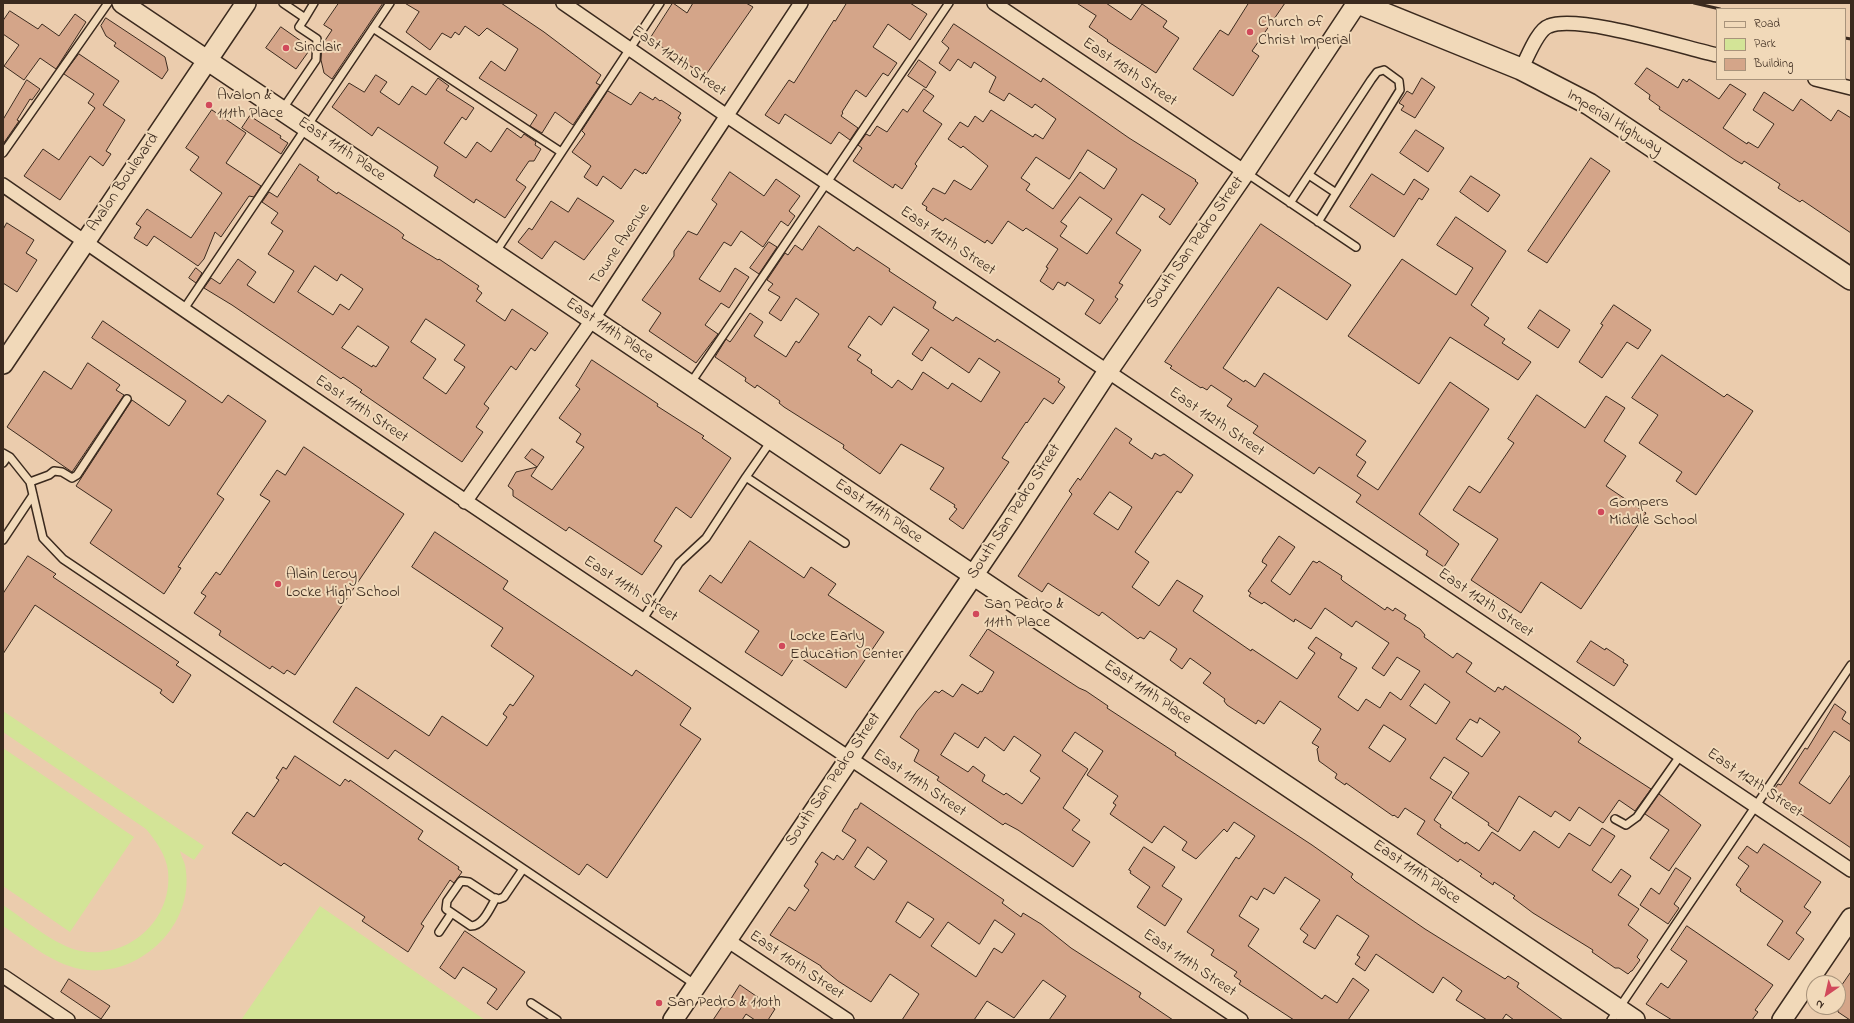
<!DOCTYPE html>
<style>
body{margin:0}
#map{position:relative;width:1854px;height:1023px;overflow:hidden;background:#ebccad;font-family:"Indie Flower",sans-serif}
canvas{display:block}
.frame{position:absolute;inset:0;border:4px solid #3b2a1e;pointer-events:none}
.legend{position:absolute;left:1716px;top:8px;width:130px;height:72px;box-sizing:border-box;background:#f1d9b9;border:1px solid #a8937b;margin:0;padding:5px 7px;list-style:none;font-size:12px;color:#3b2a1e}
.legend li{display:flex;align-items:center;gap:8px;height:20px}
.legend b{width:20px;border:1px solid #a8937b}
.north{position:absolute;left:1806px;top:975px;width:40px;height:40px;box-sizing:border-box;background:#f1d9b9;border:1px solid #a8937b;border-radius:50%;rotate:214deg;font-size:11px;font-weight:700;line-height:16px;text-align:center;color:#3b2a1e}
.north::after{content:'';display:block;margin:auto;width:14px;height:18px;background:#d1495b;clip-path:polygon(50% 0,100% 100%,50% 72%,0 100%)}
</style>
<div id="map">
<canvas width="1854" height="1023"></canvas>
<div class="frame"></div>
<ul class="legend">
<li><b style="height:5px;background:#f1d9b9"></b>Road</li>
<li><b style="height:11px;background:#d3e497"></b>Park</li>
<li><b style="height:11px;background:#d4a589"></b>Building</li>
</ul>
<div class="north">N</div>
</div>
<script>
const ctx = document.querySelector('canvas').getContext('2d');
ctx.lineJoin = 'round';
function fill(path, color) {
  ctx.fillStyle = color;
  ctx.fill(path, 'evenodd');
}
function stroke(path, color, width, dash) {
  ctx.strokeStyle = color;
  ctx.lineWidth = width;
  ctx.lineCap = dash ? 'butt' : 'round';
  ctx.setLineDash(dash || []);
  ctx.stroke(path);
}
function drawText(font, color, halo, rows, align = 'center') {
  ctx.font = font + ' "Indie Flower",sans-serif';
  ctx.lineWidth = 4;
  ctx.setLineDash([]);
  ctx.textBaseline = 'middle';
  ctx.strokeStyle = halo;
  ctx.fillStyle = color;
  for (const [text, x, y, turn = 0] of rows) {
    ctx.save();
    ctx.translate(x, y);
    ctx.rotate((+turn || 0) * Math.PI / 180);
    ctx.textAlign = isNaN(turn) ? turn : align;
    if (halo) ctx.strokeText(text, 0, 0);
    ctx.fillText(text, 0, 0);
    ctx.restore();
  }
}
fill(new Path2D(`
 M3,711l201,135 -10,14 -14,-9c1,5 4,10 5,14 12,60 -47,115 -105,104 -29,-6 -53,-27 -77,-43v-21c21,14 54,42 78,46 47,9 92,-31 87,-80 -2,-16 -12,-30 -22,-42l-143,-97z
 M3,748l131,89 -64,95 -67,-46z
 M320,906l165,114h-244z`), '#d3e497');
const building = new Path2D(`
 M339,3h44l-51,76 -8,-6 -3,-13 1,-15 10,-15 -8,-5z
 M405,3h96l43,29 57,43 -5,8 4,2 -27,40 -18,-13 -13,21 -12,-7 7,-11 -58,-37 12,-17 14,10 13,-22 -31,-21 -8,8 -14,-10 -6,9 -4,-3 -4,6 -9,-5 -12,17 -24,-18 13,-20z
 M673,3l14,10 6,-10h53l7,4 -48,69 -55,-37z
 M847,3h63l17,11 -17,26 -22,-16 -15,23 24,16 -9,13 -5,-3 -17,24 -10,-7 -14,22 1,1 -2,3 17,12 -8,12 -11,-8 -8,12 -46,-30 -6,10 -14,-9 24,-35 5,3 40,-63 1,1z
 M1077,3h29l25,17 11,-16 25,17 -4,6 16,11 -23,35 -49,-32 1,-1 -19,-13 7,-11z
 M1249,3h36l-33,48 7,5 -26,40 -40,-27 27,-39 8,5z
 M10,11l28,18 4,-5 17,12 16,-22 11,8 -30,47 -16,-11 -16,22 -20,-14 15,-21 -16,-11v-13z
 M106,18l59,39 3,13 -6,9 -48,-33 2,-3 -10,-7 -5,-10z
 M954,24l87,58 2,-4 86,60 67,42 -1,1 3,2 -28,42 -11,-8 6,-8 -23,-15 -26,39 25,17 -22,33 4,2 -8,12 3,2 -18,25 -15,-10 9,-14 -27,-18 -2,4 -7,-4 -5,8 -13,-9 8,-13 -2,-1 12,-18 -32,-21 -3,3 -15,-10 -16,23 -5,-4 -2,3 -40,-25 -2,3 -17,-11 1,-3 -5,-3 11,-16 12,6 9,-14 17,10 17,-24 -25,-20 -2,2 -13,-9 12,-17 8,5 7,-11 8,6 8,-12 42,27 2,-3 8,5 13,-20 -21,-15 -3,4 -23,-15 -5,8 -15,-9 7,-15 -22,-15 -3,6 -13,-9 -8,12 -11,-8 10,-15 -7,-6zM1088,150l29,19 -13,20 -24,-17 -27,37 -27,-19 4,-6 -9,-6 15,-21 33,22zM1080,197l32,22 -25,35 -27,-18 7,-10 -6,-4z
 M281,27l30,21 -15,21 -30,-21z
 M79,54l40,27 -16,24 22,15 -19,31 5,3 -8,12 -13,-10 -30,44 -36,-24 19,-27 16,11 36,-52 -7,-5 6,-9 -30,-20z
 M919,60l17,12 -10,16 -18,-12z
 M1647,68l31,20 5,-9 4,3 2,-3 30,20 11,-15 16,10 -23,34 24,16 1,-2 10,6 16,-24 -21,-14 11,-18 29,19 8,-12 30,22 7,-11 13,8v115l-49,-33 -2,2 -22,-14 2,-4 -36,-23 -2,3 -7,-4 -76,-51 1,-2 -11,-8 1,-4 -15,-11z
 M376,75l11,7 -7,10 19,13 13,-19 14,9 12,-17 11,8 -3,4 28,18 -8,12 -4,-3 -18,26 22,15 11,-16 14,10 16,-24 14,10 3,-4 12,8 -1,3 6,4 -7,12h-5l-13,19 10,7 -21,31 -29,-19 -2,4 -40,-27 4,-9 -60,-40 -6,9 -40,-29 17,-24 15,9z
 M1422,78l13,9 -20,31 -14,-8 3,-4 -5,-3 8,-12 5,3z
 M27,80l13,9 -8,11 -2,-1 -13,21 2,1 -16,23v-24z
 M924,89l10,7 -11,15 19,13 -27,40 2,2 -15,23 -7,-5 -2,4 -40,-27 9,-13 -4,-3 8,-11 4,2 7,-10 10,6 16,-23 4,3z
 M608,91l23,14 9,-13 13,8 2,-3 5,4 1,-1 20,13 -3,5 3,2 -35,54 -2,-2 -1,2 -8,-5 -14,20 -18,-13 -6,10 -13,-9 7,-11 -19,-14 13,-18 -3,-3z
 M212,110l34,23 -20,30 35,23 -7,11 -5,-1 -28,41 -6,-5 -11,27 -6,7 -44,-30 -7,10 -13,-8 7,-11 -5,-3 11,-15 44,29 31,-45 -32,-23 9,-13 -13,-9z
 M250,116l31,20 -1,2 8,5 -7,11 -39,-26z
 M1416,130l28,18 -16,24 -28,-19z
 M1591,158l19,13 -63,92 -19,-12z
 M300,164l19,13 -2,3 20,14 1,-2 60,38 6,5 -2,3 36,22 1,-1 40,27 -2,3 5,4 -6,8 29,20 7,-12 36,24 -13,18 -4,-3 -15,22 -5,-4 -27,38 5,4 -13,19 7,5 -21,30 -102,-70 2,-2 -19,-13 -2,2 -109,-74 -28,-17 7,-10 9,6 18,-25 18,13 -9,13 27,18 20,-32 -26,-17 15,-23 -12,-8 7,-10 -16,-11 7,-10 8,5zM315,266l22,15 4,-7 22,15 -14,21 -9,-6 -7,11 -35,-23zM426,319l39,26 -11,15 11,7 -19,27 -23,-16 13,-19 -25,-17zM358,326l31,21 -13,20 -3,-2 -1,2 -30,-19z
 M730,172l34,24 12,-17 24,17 -11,15 6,5 -7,10 -7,-5 -18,26 -22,-16 -10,15 -7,-4 -25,37 21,13 15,-24 14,9 -20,31 -8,-5 -16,22 13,9 -22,29 -47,-32 12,-18 -19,-13 32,-44v-5l14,-20 9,4 20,-31 -5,-4z
 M1372,174l32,21 10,-16 15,10 -7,11 -3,-2 -25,39 -44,-30z
 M1471,176l29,19 -12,17 -28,-20z
 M578,198l36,23 -30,39 -29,-19 -13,18 -24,-17 11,-14 3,2 19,-29 17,11z
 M1456,217l50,34 -35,54 18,13 -5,7 21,14 -3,4 29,19 -13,18 -68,-43 -31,47 -71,-48 54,-77 54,36 17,-27 -36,-23z
 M7,223l27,17 -8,13 11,7 -20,32 -14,-9v-53z
 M1261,224l90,61 -24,35 -49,-33 -55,81 21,14 1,-2 10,7 9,-14 102,68 -10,14 10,7 -9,14 21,14 72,-108 39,27 -70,105 40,30 -15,23 -18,-12 2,-4 -72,-49 5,-7 -42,-28 -5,7 -61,-41 5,-7 -31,-20 5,-7 -21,-14 -4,5 -5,-3 -1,1 -31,-20 2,-2 -7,-4z
 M819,226l35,25 3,-4 33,22 -1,2 47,31 -3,6 20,13 3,-4 39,25 2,-3 63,40 -2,3 7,5 -12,17 -9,-6 -17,25 -1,-1 -24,36 7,4 -46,67 -14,-10 8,-10 -3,-2 1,-2 -25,-16 14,-21 -43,-24 -21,30 -37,-26 1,-3 -60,-38 -5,-4 1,-2 -23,-16 -2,3 -10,-7 1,-3 -31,-21 11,-18 4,3 3,-4 17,-25 13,9 -9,14 32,21 10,-16 3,2 20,-29 -23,-16 -15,23 -12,-8 11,-16 -12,-7 5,-6 -6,-4 18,-27 3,2 7,-10 7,5zM894,307l35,23 -17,24 10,7 9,-14 38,26 10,-15 21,14 -19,30 -29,-19 -4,6 -25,-17 -11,18 -14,-10 -6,8 -21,-15 1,-3 -15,-10 4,-5 -13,-8 21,-31 12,9z
 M769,242l8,5 -18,27 -9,-6z
 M196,268l6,5 -6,10 -7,-5z
 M1614,305l37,25 -13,19 -11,-7 -25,36 -23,-16 24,-37 -2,-1z
 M1540,310l30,20 -12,18 -30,-20z
 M103,321l119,82 6,-8 38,26 -49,73 7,5 -46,68 3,1 -17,26 -74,-51 22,-33 -36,-24 56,-86 37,26 17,-25 -94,-63z
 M1662,355l62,42 3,-3 26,17 -57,84 -20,-14 6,-9 -43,-29 19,-28 -26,-17z
 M592,360l66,44 -1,2 47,30 -2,2 29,20 -40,60 -15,-11 -22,34 8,5 -20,29 -73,-48 -3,4 -53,-35v-6l-5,-4 8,-14 21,-5 -6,9 21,14 32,-43 -8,-5 5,-8 -22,-16 21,-29 -4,-3z
 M88,363l32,22 -4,5 8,5 -52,77 -65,-45 37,-56 27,18z
 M1537,395l48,33 21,-32 19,12 -21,33 22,15 -20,30 40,27 -65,96 -40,-27 -20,31 -50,-33 27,-41 -45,-29 16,-24 11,7 34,-50 -6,-4z
 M1116,428l16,11 -3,4 23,16 3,-6 5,3 4,-2 29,21 -12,18 -4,-2 -42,61 14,10 -17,25 27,19 18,-26 26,16 -10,15 58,40 1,-2 45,30 18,-26 -7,-5 8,-11 26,17 -2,4 17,10 -19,29 20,14 8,-12 14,9 10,-16 11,8 19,-29 -23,-14 -13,19 -12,-8 17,-25 -33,-22 -4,6 -27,-19 -14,21 -16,-10 -1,3 -30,-20 -2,2 -13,-8 2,-3 -3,-2 19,-26 -5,-3 1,-3 16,-23 16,11 -24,34 19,14 23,-34 4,2 2,-2 23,15 -1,3 2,2 42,29 2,-3 6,4 2,-3 11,7 -2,4 16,10 5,6 -1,2 29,21 4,-5 15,10 -6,9 29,20 3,-5 5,3 2,-4 72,48 4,4 -3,4 73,47 -16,22 -16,-11 -16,23 -24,-16 -9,14 -15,-10 -4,6 -32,-21 -21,36 -10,-7 1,-2 -37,-25 17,-25 -25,-16 -14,21 22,14 -18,28 7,5 -1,2 25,17 1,-2 13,9 13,-19 28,19 14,-20 25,17 10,-15 21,13 12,-18 13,8 -23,34 19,13 10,-14 10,7 -13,19 21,14 -11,16 20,15 -11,17 3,3 -8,11h-1l-3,3 -9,-6h-4l-23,-16 1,-2 -60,-37 -20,-15 2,-2 -21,-14 -1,3 -13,-9 2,-2 -22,-15 -2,3 -41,-28 8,-13 -20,-13 -7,10 -4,-3 -1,1 -47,-33 -1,2 -10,-7 2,-4 -18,-13 -2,-12 2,-2 -7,-4 9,-14 -41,-28 -16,23 -6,-4 -2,4 -29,-19 -3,-4 1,-2 -22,-16 8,-10 -21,-15 -8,11 -12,-9 7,-11 -27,-18 -6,8 -4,-2 -2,2 -36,-27 -3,4 -51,-33 -6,9 -24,-16 54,-82 -3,-3 9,-13 2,2zM1110,492l22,15 -14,23 -24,-16zM1425,684l25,18 -14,22 -26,-18zM1480,718l20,14 -18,25 -26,-18 14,-20 7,4zM1384,725l22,14 -16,23 -21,-14z
 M304,447l100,67 -109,161 -8,-5 -3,4 -12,-8 -2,3 -51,-34 2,-4 -27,-18 12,-17 -5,-3 15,-21 4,3 50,-74 -10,-6 17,-25 8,5z
 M532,449l12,8 -7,10 -12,-9z
 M435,532l73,49 -5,8 129,87 4,-6 55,38 -11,17 21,14 -94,139 -20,-14 -8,11 -184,-125 -7,9 -55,-37 23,-35 73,49 13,-20 45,30 20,-29 -4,-3 7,-10 3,2 21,-30 -43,-30 12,-18 -91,-61z
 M750,541l54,37 7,-11 25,17 -8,11 56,37 -38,56 -50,-33 -14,21 -37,-24 14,-21 -60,-40 11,-16 11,8z
 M28,556l28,18 -3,3 126,85 -3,3 15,10 -18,28 -13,-10 2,-3 -127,-85 -32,49v-60z
 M988,629l91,59 7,3 22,15 -1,2 69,45 -1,2 137,90 41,29 -2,3 4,4 70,48 80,50 3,-3 11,7 -2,4 46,33h-49l-8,-6 -4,6h-15l-31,-20 6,-9 -19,-14 -10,16 -57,-39 -11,17 -10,-7 5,-7 -3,-2 12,-19 -32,-21 -22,34 -12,-7 5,-7 -8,-6 20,-29 -35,-23 -11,17 -10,-6 -7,12 -6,-4 -12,20 20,13 -11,17 74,53 3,-4 12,8 16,-25 16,12 -21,30h-54l-55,-36 2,-3 -7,-5 3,-4 -26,-17 3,-5 -27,-18 49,-75 3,2 16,-23 -21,-14 -7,10 -3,-3 -28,30 -14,-9 5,-8 -23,-16 -12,17 -42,-29 6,-9 -3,-2 5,-7 -31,-21 16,-24 -28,-19 -13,19 26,18 -25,39 17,12 -8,10 18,12 -17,25 -55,-37 -13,-7 -2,2 -66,-45 2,-3 -25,-16 5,-11 -19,-13 17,-26 18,-20 4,2 3,-3 11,7 9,-13 16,10 2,-3 2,1 12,-20 -24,-16zM955,733l23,15 7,-11 19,14 10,-15 27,19 -11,16 10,7 -18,26 -16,-11 -2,2 -22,-14 3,-6 -12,-9 -5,6 -27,-17z
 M1591,641l14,9 1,-2 18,12 -1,2 5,3 -14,21 -37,-24z
 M1835,704l11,8 -4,7 9,6v17l-17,-11 -35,52 31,21 21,-30v74l-80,-54 7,-10 3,1 24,-37 2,1z
 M295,756l45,30 5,-7 4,3 1,-2 73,51 -5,8 41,28 -1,2 4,3 -8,11 -4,-3 -29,44 3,2 -16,26 -46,-31 3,-4 -81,-54 -3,3 -49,-33 15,-21 7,5 25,-37 -3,-2 7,-11 3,2z
 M1659,794l42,31 -32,46 -19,-13 19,-28 -24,-16z
 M861,803l143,97 -2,3 19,14 2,-4 18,11 30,24 70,45 -2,4 34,23h-124l17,-24 -23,-16 -29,38 -27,-17 -13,19h-72l17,-26 -29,-20 -19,28 -33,-21 -17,-14v-1l-51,-31 19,-28 6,4 14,-21 -5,-4 14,-22 -3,-2 7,-10 12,8 3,-5 6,5 13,-20 -14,-9 13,-22h2zM868,847l19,14 -13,19 -19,-13zM908,902l26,17 -14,19 -24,-16zM995,920l20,14 -13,19 -8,-5 -18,29 -45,-31 17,-24 31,22z
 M1764,844l57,38 -17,25 7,5 -15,21 8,6 -15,21 -22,-15 16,-24 -43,-30 1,-2 -5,-4 13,-19 -11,-8 9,-12 10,7z
 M1144,847l31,20 -13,19 20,13 -17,27 -28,-19 13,-20 -20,-14 1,-2 -2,-1z
 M1676,868l15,10 -17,26 5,4 -11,16 -28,-19 11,-17 8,6z
 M1687,926l86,59 -18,25 3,2 -6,8h-80l-26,-16 15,-21 7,5 19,-27 -16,-11z
 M465,931l60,41 -28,38 -10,-7 10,-14 -34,-22 -8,12 -15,-11z
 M1851,972v48h-1l-12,-8v-21z
 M69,979l41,27 -9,13 -40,-27z
 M740,985l35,24 -7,11h-13l-9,-6 -4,6h-29l10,-15 3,1z`);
fill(building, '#d4a589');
stroke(building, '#3b2a1e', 1);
const lane = new Path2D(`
 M283,3l22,15 9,-15
 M373,28l188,124
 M282,110l34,-50 1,-21 -18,-12 6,-9
 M3,153l105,-150
 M1245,172l111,75
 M1309,175l27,18
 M1290,203l81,-123 6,-8 7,-2 15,11 1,9 -82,132
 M495,253l165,-250
 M184,309l206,-306
 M690,384l259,-381
 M3,453l7,4 20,25 13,56 20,21 633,426
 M3,463l5,-7
 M746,477l25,-36
 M30,482l19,-7 5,-4 8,1 10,6 5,-3 50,-76
 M3,540l30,-45
 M643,619l36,-56 27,-25 40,-61 99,66
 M1615,819l11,6 11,-8 43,-61
 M496,898c-6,10 -13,28 -25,28l-25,-17 1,-8 14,-20 8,1 23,15 7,2 5,-2 19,-28
 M439,932l12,-18
 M531,1003l26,17
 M1611,1020l240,-355`);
const street = new Path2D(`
 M563,3l164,113 1124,754
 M994,3l251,169
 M1521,69c6,-10 16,-39 28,-43 29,-12 133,21 168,29
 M1815,79l36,9
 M3,185c409,284 825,558 1238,835
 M465,502l127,-182 209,-317
 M727,940l120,80
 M3,976l65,44`);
const secondary = new Path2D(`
 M122,3l1513,1017
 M3,364l243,-361
 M673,1020l337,-499 98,-150 137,-199 112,-169
 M1782,1020l69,-102`);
const primary = new Path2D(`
 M1358,3l163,66 68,35 262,175`);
stroke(lane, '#3b2a1e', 10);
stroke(street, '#3b2a1e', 16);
stroke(secondary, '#3b2a1e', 22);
stroke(primary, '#3b2a1e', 24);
stroke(lane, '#f1d9b9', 7);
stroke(street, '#f1d9b9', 13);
stroke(secondary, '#f1d9b9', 19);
stroke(primary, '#f1d9b9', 21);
stroke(new Path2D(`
 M1694,3l26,6
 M1845,38l6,1`), '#3b2a1e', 3);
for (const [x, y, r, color] of [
 [1250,32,4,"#d1495b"],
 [286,48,4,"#d1495b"],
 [209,105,4,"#d1495b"],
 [1601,512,4,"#d1495b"],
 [278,584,4,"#d1495b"],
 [976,614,4,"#d1495b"],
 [782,646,4,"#d1495b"],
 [659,1003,4,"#d1495b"]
]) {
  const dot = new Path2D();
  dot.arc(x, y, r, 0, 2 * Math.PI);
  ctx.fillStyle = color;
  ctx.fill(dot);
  stroke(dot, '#f1d9b9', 1.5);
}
drawText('16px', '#3b2a1e', '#f1d9b9', [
 ["Church of",1258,23],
 ["Christ Imperial",1258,41],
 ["Sinclair",294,48],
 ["Avalon &",217,96],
 ["111th Place",217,114],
 ["Gompers",1609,503],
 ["Middle School",1609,521],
 ["Alain Leroy",286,575],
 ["Locke High School",286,593],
 ["San Pedro &",984,605],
 ["111th Place",984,623],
 ["Locke Early",790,637],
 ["Education Center",790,655],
 ["San Pedro & 110th",667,1003]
], 'left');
drawText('16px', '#3b2a1e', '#f1d9b9', [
 ["East 112th Street",678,62,35],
 ["East 113th Street",1129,73,34],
 ["Imperial Highway",1614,123,32],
 ["East 111th Place",341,150,34],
 ["Avalon Boulevard",124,183,-56],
 ["East 112th Street",947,242,34],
 ["South San Pedro Street",1196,243,-55],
 ["Towne Avenue",621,245,-56],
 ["East 111th Place",609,331,34],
 ["East 111th Street",361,410,34],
 ["East 112th Street",1216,423,34],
 ["East 111th Place",878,512,34],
 ["South San Pedro Street",1015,512,-57],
 ["East 111th Street",630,590,33],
 ["East 112th Street",1485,604,34],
 ["East 111th Place",1147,693,34],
 ["South San Pedro Street",834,780,-56],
 ["East 111th Street",919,784,34],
 ["East 112th Street",1754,784,34],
 ["East 111th Place",1416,873,34],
 ["East 111th Street",1189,964,34],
 ["East 110th Street",796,966,34]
]);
</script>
